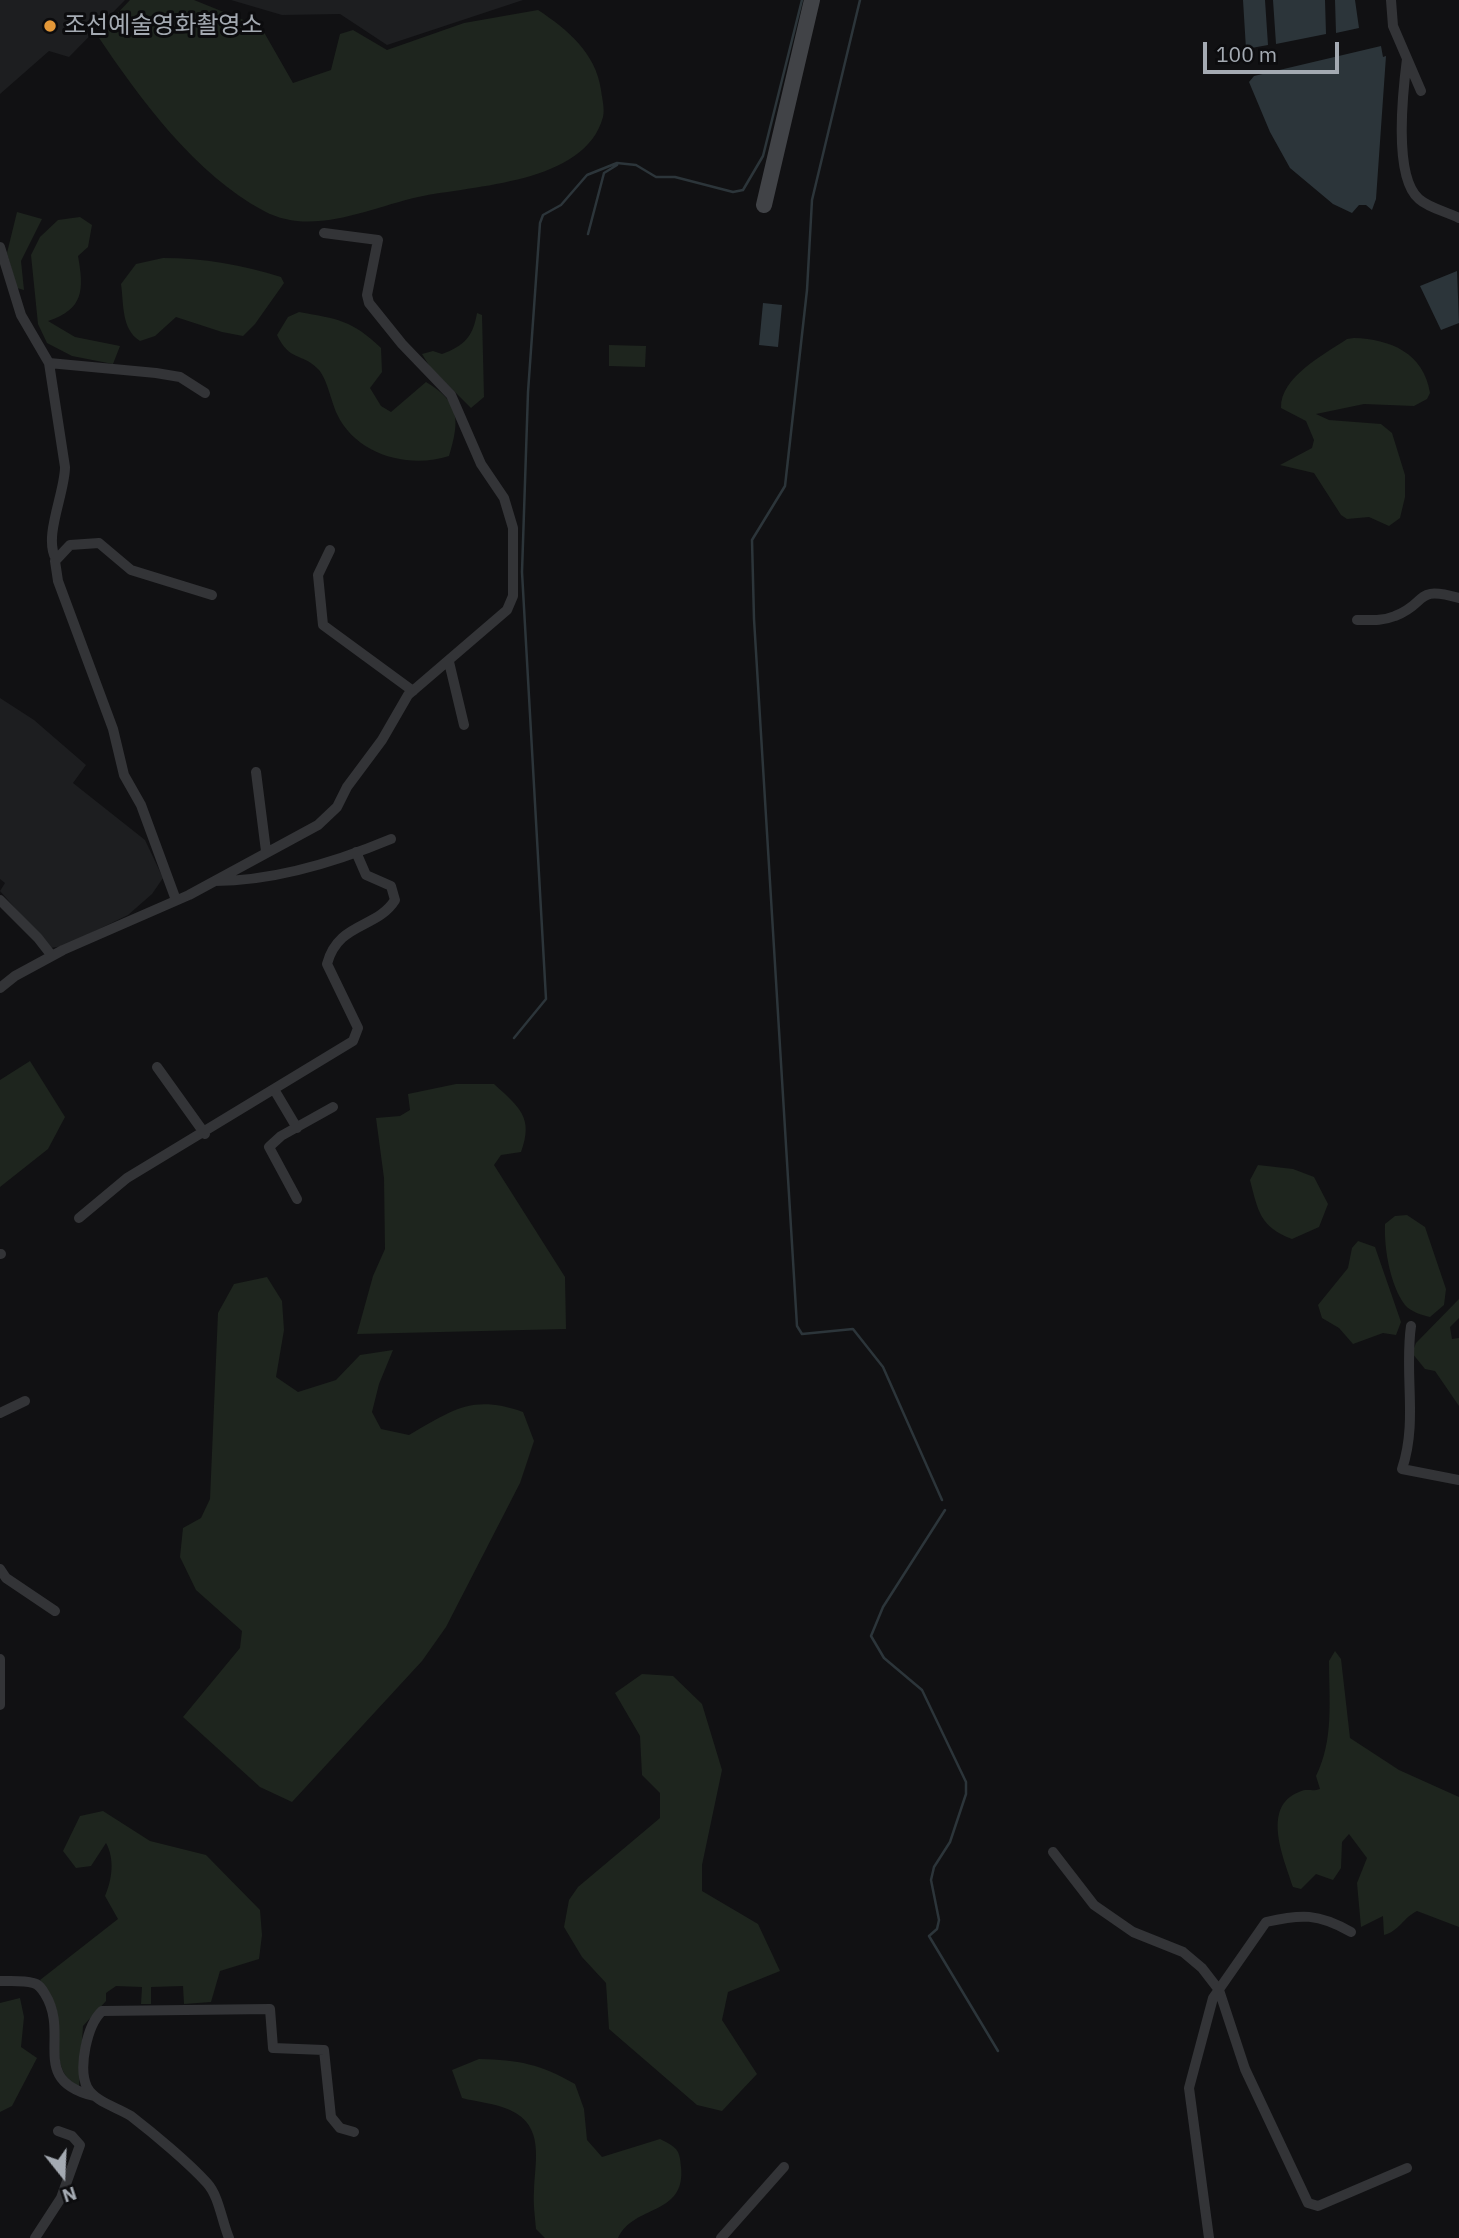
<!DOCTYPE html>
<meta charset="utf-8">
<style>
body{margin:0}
#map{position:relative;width:1459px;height:2238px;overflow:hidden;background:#111113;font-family:"IBM Plex Sans",sans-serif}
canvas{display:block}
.north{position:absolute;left:28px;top:2140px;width:70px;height:70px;-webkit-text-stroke:5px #0c0c0e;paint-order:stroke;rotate:162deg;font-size:19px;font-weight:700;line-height:28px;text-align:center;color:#a4aab2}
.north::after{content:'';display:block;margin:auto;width:24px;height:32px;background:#a4aab2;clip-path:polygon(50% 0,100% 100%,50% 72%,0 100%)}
.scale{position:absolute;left:1203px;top:42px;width:136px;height:32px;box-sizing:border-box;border:4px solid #a4aab2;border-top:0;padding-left:9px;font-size:21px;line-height:24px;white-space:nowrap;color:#a4aab2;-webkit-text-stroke:5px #0c0c0e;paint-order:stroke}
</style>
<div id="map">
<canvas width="1459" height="2238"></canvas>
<div class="north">N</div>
<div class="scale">100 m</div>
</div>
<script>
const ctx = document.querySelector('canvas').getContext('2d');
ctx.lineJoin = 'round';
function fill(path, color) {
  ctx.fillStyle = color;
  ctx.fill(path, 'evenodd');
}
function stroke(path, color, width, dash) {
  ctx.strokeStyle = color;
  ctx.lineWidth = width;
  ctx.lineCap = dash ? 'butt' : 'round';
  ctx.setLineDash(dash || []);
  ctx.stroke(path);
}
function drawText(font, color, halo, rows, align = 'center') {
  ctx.font = font + ' "IBM Plex Sans","Noto Sans KR",sans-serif';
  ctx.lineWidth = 6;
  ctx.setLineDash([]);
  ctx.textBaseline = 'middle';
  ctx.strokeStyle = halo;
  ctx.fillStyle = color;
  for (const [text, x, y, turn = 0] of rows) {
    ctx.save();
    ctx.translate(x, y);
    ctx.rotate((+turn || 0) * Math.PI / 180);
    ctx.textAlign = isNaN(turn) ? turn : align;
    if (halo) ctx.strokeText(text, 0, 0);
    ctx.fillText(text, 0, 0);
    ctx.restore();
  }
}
fill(new Path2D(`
 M0,0h125l-56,57 -20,-6 -49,43z
 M231,0h292l-136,45 -47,-31 -58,1z
 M0,698l34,22 52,45 -13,18 72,57 18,38 -11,16 -24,21 -64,31 -14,2 -50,-57 5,-8 -5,-4z`), '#1d1e20');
fill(new Path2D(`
 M130,0h64l67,27 32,56 38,-13 9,-36 13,-4 34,20 77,-27 74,-13c29,19 58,43 63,80 1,8 4,19 2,27 -18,67 -129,68 -185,80 -49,11 -106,40 -154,14 -69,-37 -124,-112 -167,-176z
 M17,212l25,7 -21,42 3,29 -7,-2 -10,-35z
 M80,217l12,8 -4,22 -10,9c6,34 6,53 -30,65l27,16 45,9 -7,18 -41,-8 -25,-13 -9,-19 -7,-69 9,-18 18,-17z
 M163,258c40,0 80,7 118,19l3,6 -29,41 -12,12 -21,-4 -46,-15 -21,19 -15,5c-19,-12 -16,-37 -19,-57l15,-20z
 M299,312c39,7 53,8 82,36l1,24 -12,16 11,18 10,6 35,-30c34,20 34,38 23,74 -40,13 -93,-1 -112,-42 -6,-13 -10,-36 -19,-45 -17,-17 -28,-7 -41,-34l11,-18z
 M477,313l5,2 2,82 -13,11 -41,-41 -8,-13 11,-3 9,3c22,-8 31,-17 35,-41z
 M1354,338c36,1 70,15 76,55l-3,6 -13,7 -50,-2 -48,10 13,6 52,4 11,9 13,42v22l-5,21 -11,8 -20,-9 -22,2 -6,-4 -27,-42 -34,-8 32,-17 2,-8 -8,-19 -25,-13c-1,-31 44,-54 66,-69z
 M609,345l37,1 -1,21 -36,-1z
 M30,1061l35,56 -17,32 -48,38v-107z
 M456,1084h38c25,23 40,33 27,68l-20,3 -7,10 71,112 1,52 -209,5 16,-58 12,-27 -1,-71 -8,-60 24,-2 10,-6 -2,-16z
 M1258,1165l35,4 21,8 14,27 -9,23 -27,12c-32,-12 -34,-28 -42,-59z
 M1407,1215l18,12 21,62 -2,16 -14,12c-8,-2 -19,-5 -25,-12 -15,-20 -21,-57 -20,-81l10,-8z
 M1358,1241l17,6 26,75 -5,13 -13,-2 -30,11 -14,-16 -17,-10 -4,-13 30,-37 4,-20z
 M267,1277l15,24 2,29 -8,47 22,15 38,-12 24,-25 33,-5 -14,34 -7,28 9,17 28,6c44,-25 63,-41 114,-23l11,29 -14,42 -74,144 -24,34 -130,141 -32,-15 -77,-70 57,-69 2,-17 -46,-41 -16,-33 3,-29 18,-10 9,-19 8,-186 16,-29z
 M1459,1299v19l-9,9 2,12 7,-1v68l-24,-35 -10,-2 -13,-16 4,-10z
 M1335,1651l6,8 9,79 49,32 60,27v130l-42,-16c-13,6 -19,21 -33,24l-1,-19 -22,11 -4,-44 10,-25 -18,-24 -7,8 -1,26 -8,12 -17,-6 -15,15 -8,-2c-8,-26 -33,-80 6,-95 8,-4 13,0 21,-3l-4,-13c18,-36 13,-76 13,-115z
 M642,1674l31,2 29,28 20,66 -20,95v26l56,33 22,47 -52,21 -6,28 35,54 -35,37 -25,-6 -88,-76 -3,-46 -24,-26 -18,-30 5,-27 9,-13 82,-69v-25l-18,-18 -2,-39 -25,-43z
 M103,1811l47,30 56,14 54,55 2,25 -3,24 -39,12 -9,31 -27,2 -1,-18 -32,1v17h-10l1,-17 -26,-1 -10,7v8l-23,25 -4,61c-31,-16 -15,-51 -23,-79 -2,-10 -12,-20 -16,-28l78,-61 -13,-23c7,-16 10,-37 1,-53l-15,23 -15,2 -13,-17 17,-35z
 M20,1998l4,19 -3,30 16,11 -25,48 -12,6v-109z
 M479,2059c40,1 61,5 96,25l9,25 3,31 15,17 58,-18c16,8 20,10 21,28 5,49 -47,37 -63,71h-73l-9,-9c-1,-12 -3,-26 -2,-38 1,-31 11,-65 -24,-81 -15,-7 -33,-8 -48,-12l-10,-28z`), '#1e251e');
fill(new Path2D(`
 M1243,0h22l3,45 -22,4z
 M1273,0h52l1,34 -50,10z
 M1335,0h20l4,28 -23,5z
 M1381,46l2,11 3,-1 -10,143 -4,11 -6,-5h-7l-7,8 -19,-9 -43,-36 -20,-36 -21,-50 5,-6z
 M1457,271l2,52 -18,7 -21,-44z
 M763,303l19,2 -4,42 -19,-2z`), '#2c353a');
stroke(new Path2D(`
 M860,0l-48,200 -5,90 -22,196 -33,54 2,79 43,707 5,8 51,-5 30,38 59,133
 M588,234l16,-61 13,-8
 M514,1038l32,-39 -24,-427 6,-180 12,-169 3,-8 18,-10 26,-30 30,-12 19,2 20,12h19l58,15 10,-2 20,-34 39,-156
 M945,1510l-62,97 -12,29 13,22 38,32 44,92v12l-16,48 -16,25 -3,13 8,40 -2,9 -8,7 69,115`), '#2c353a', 2.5);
stroke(new Path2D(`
 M1391,0l2,26 28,65
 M1407,59c-4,31 -14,118 12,140 10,9 28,13 40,19
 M0,247l21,68 28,48 16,104c0,26 -22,70 -9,92
 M49,363l107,10 24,4 25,16
 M330,550l-12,25 5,50 90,66
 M1357,620c13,0 26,1 38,-4 34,-13 18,-31 64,-18
 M449,662l15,63
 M256,772l10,79
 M215,881c60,0 121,-19 176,-42
 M0,900l38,38 14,18
 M176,900l-35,-95 -17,-30 -11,-46 -55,-148 -3,-20 15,-16 29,-2 32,27 81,25
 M0,988l15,-12 48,-26 126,-55 129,-70 19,-18 10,-20 35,-47 26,-45 99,-85 6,-14v-68l-9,-30 -23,-34 -30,-69 -49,-51 -33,-41 -2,-8 11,-55 -54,-7
 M157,1067l48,67
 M275,1091l22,37
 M297,1199l-28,-52 12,-11 52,-29
 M79,1218l48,-40 226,-137 5,-13 -31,-64c11,-42 50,-35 68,-64l-4,-14 -25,-11 -10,-23
 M0,1254h1
 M1411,1326c-7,48 7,96 -9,143l57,11
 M0,1413l25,-12
 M0,1569l6,9 49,33
 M0,1659v46
 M1053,1852l41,53 39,27 50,20 19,16 17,22 26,79 63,134 10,3 89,-38
 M0,1981c10,0 24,-1 33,2 6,1 9,6 12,11 26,42 -17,86 49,102
 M35,2238l26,-40 19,-53 -8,-9 -14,-5
 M229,2238c-7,-16 -10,-42 -22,-55 -18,-20 -54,-50 -76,-67 -14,-9 -36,-14 -44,-29 -9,-19 0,-62 15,-76l168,-2 3,39 51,2 7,67 9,11 14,4
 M721,2238l63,-71
 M1209,2238l-20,-150 24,-90 53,-76c35,-8 52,-9 85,10`), '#333437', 10);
stroke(new Path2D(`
 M764,205l48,-205`), '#414347', 16);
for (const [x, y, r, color] of [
 [50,26,7,"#e49838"]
]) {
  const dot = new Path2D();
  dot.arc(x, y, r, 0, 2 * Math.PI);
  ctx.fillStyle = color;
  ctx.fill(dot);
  stroke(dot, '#0c0c0e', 2.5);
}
drawText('24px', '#a4aab2', '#0c0c0e', [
 ["조선예술영화촬영소",64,26]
], 'left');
</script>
